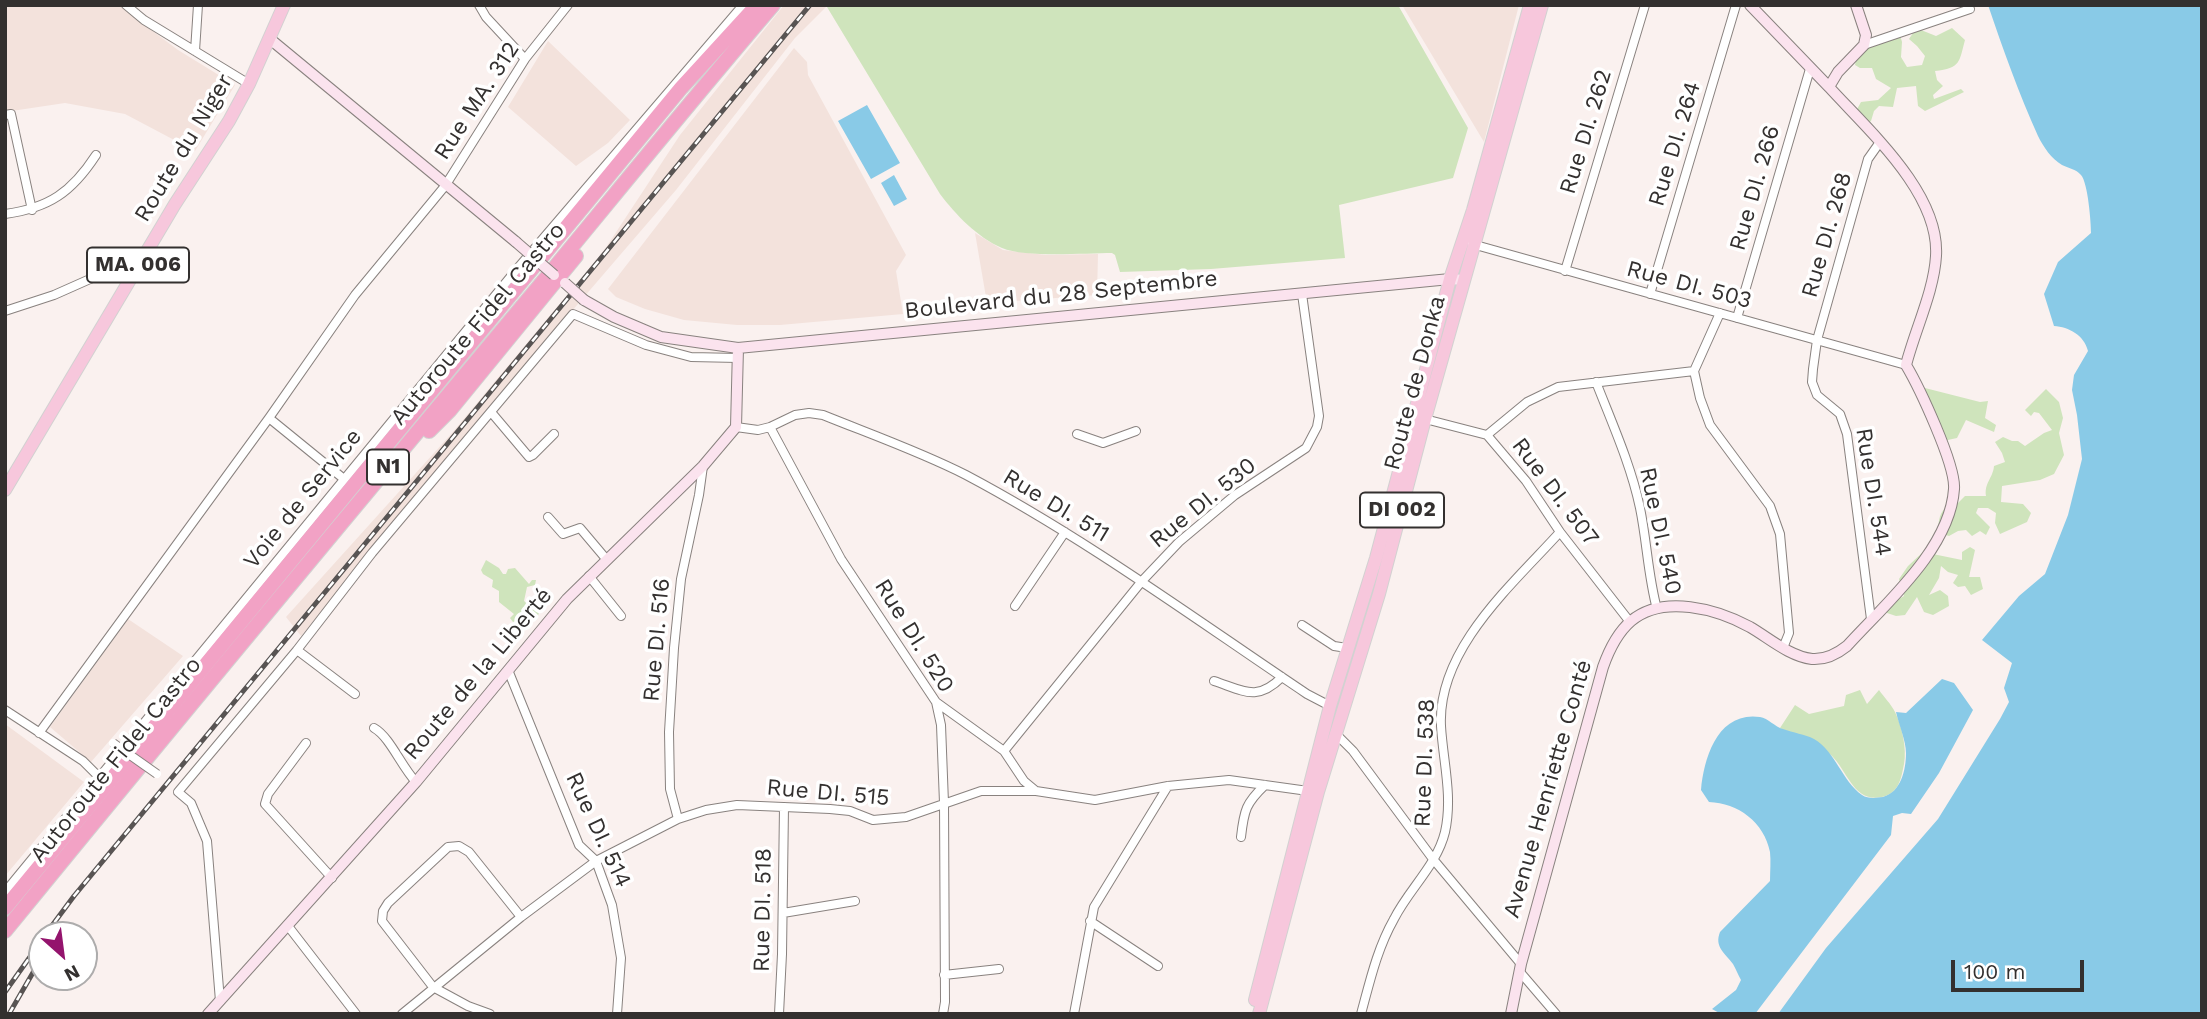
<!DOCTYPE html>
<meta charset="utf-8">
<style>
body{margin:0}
#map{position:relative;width:2207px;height:1019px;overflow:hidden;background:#faf1ef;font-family:"Work Sans",sans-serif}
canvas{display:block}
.frame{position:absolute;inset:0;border:7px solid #33302f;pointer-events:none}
.north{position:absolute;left:28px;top:921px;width:70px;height:70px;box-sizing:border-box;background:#fff;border:2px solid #adacac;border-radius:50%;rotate:152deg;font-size:19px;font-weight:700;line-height:28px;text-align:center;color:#33302f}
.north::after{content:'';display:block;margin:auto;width:24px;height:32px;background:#94146d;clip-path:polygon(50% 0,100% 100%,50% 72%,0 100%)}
.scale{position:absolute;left:1951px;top:960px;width:133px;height:32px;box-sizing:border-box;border:4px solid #33302f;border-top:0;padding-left:9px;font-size:21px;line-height:24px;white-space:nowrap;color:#33302f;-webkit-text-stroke:5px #fff;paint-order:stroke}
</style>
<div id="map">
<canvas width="2207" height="1019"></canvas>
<div class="frame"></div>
<div class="north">N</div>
<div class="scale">100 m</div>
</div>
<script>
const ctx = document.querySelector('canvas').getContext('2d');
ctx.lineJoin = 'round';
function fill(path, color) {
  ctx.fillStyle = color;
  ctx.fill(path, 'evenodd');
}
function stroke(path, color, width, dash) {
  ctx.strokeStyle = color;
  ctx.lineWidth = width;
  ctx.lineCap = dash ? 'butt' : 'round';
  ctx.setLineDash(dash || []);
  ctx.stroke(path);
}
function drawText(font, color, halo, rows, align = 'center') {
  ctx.font = font + ' "Work Sans",sans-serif';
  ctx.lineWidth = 7;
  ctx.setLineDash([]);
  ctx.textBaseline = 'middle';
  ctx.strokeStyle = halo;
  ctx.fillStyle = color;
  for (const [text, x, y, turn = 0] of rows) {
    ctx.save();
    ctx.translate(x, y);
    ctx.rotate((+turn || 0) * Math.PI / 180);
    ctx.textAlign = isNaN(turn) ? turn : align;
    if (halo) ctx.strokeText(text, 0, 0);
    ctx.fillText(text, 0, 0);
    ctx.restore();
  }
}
fill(new Path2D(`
 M5,5h113l60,45 57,35 -40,66 -70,-37 -60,-11 -60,9z
 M784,5h44l-33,33 -119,152 -129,150 -246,296 -15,-19 166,-184 151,-181 77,-117z
 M1402,5h117l-35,137z
 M548,41l82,79 -22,23 -32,23 -68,-59z
 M794,48l13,14 1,13 98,180 -10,16 7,43 -123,11h-43l-53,-5 -39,-11 -29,-12 -8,-8z
 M975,233l28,17 43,5 52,-1 -1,41 -110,8z
 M128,619l55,37 -92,106 -41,-35z
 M5,724l79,58 -79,94z`), '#f3e2dc');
fill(new Path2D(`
 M828,5h570l70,123 -15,50 -114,27 6,53 -134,11 -91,3 -5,-17 -3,-2c-28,0 -86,5 -110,-5 -25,-11 -46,-33 -62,-54l-113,-187z
 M1952,28l13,12c-6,22 -4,28 -30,31l2,9 6,6 -10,9 1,4 27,-10 3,3 -39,19 -7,-5 -2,-20 -19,2 -4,19 -14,-1 -5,5 -3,10 -5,4 -11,-12 6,-11 17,-2 13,-12 -15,-9 -4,-11h-12l-5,-3 4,-19 41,-11 2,7 -1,15 6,10 15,-2 3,-9 -8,-10 -8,-7 4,-6 8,-3 15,6z
 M1921,387l59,15 8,-1 -3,17 11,7 -2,7 -28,-12 -9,18 -14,3z
 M2046,389l13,13 4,16 -4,15 5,22 -10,19 -14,6 -38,6 -1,16 22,2 8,9 -4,9 -27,12 -5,-11 1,-10 -8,-5h-10l-2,5 14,14 -4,8 -6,-4 -8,5 -6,-6 -8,1 -9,5 -6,-2 -5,-5c1,-13 3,-20 15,-27l4,2 8,-8h21c-2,-13 7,-18 8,-30l11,-4 -3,-9 -7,-11 8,-5 9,4h6l7,5 19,-13 8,-3 -13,-17 -5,-1 -3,4 -6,-6z
 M1970,547l5,3 -6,27h11l3,12 -12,6 -6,-9 -7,1 -5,-4 5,-8 -10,-3 -7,-6 -2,12 -10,17 11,-5 8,6 1,10 -16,9 -9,-3 -7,-15 -12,18 -9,1 -9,-3 -2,-6 19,-11 -5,-17 9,-13 15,-14 39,8v-8z
 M486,560l13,8 4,6h3l2,-5 7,-1 14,16 3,-4h4l-1,5 -8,2 -3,14 15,11 -2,8 -12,2 -4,-3 -8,3 -3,-4 4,-4 -15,-12v-11l-7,-4 1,-7 -10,-6 -2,-4z
 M1860,690l7,14 12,-14c5,7 12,14 16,22 7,14 12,37 9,52 -3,15 -5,29 -22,33 -28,6 -34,-25 -50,-41 -10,-10 -38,-20 -52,-28l15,-23 14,9 35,-8 2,-11z`), '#cfe4bc');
fill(new Path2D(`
 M1988,5h214v1009h-424l48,-66 112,-129 62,-100 9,-17 -5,-14 8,-25 -30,-23 37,-44 26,-22 23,-59 14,-56 -5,-44 -5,-25 2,-15 14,-24c-4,-16 -19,-24 -34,-25l-10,-32 14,-32 33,-29c0,-11 -3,-50 -10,-58 -5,-6 -13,-7 -19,-10 -11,-7 -18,-17 -24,-29 -19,-42 -35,-87 -50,-131z
 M867,105l33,58 -29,16 -33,-58z
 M894,175l13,24 -13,7 -13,-23z
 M1942,679l12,4 19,27 -34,63 -28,41 -9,-1 -9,3 -2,19 -136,179h-34l-9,-5 24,-19 5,-10c-3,-5 -5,-11 -8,-16 -8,-11 -19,-17 -13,-32l50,-51c0,-9 1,-20 0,-29 -6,-30 -32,-49 -61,-50l-8,-12c3,-33 17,-79 59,-73 8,1 15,10 23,12 10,4 22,5 31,10 22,13 28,42 48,56 6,4 14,3 21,2 18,-5 23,-27 23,-44 0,-12 -7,-28 -10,-41l10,1z`), '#89cae7');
const street = new Path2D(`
 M126,5l18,15 105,64
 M479,5l7,12 39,42
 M1864,45l106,-36
 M195,51l3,-46
 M5,115l6,-1 21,96
 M5,214c44,-6 67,-22 91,-59
 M1472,244l434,121
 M1565,271l80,-266
 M1650,294l86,-289
 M5,311l49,-16 54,-24 28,-3
 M1737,318l73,-249
 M1694,371l6,27 10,27 60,81 10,28 9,99 -6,15
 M1596,382c16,41 35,83 44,126 7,34 8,68 17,101
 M491,412l38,45 4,-2 21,-21
 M269,418l75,61
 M1425,419l62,16 39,46 34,51 70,90
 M736,427l22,3 12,-3 25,-12 14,-2 14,2c47,19 98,37 143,60 119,63 229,144 341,219l23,12
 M770,427l71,132 95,143 5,23 3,78 1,199 -2,12
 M1077,434l26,9 33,-12
 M1487,435l40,-33 31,-15 136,-16 26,-58
 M548,517l15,17 17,-6 27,32
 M589,576l32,40
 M1015,606l50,-74
 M1871,619l-24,-185 -7,-20 -23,-19 -5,-13 1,-13 4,-29 51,-181 12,-17
 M1302,625l32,21 13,2
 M297,650l58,44
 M508,670l71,175 17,16 16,44 9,53 -4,56
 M1214,681c30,10 43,21 68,-4
 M936,702l68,49 20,30 12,10
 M5,710l78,51 16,16
 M374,728c16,9 27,38 42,54
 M39,733l230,-315 86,-123 90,-109 80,-127 43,-54
 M1336,734l17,17 80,108 88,105
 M306,743l-38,51 -3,10 67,74
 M1004,751l138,-170 37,-39 56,-47 71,-47 11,-21 2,-11 -17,-122
 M678,819l-8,-30 -1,-57 5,-84 7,-69 18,-84 4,-29
 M1241,837c3,-27 5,-34 24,-52
 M5,892l512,-623 226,-264
 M783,913l72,-12
 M1090,921l68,45
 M288,926l68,88
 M1520,972l36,42
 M944,975l55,-6
 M220,1001l-13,-160 -16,-38 -13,-11 119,-142 75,-97 201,-239 73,31 45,12 47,1
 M402,1014l119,-97 75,-56 82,-42 28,-9 31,-5 93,4 20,2 23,9 33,-3 75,-26h55l59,9 73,-14 61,-6 79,11
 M490,1014l-22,-8 -35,-19 -51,-66 1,-10 5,-8 60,-56 11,-1 10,6 52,65
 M779,1014l3,-60 2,-147
 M1074,1014l20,-107 74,-121
 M1361,1014c9,-33 16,-65 33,-95 15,-30 43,-54 51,-87 8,-36 -2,-71 -4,-106 -4,-77 72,-142 119,-194`);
const secondary = new Path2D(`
 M1750,5l79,82
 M270,39l246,203
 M584,300l30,17 47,20 77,11 712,-69 14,1
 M208,1014l208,-232 151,-183 136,-133 33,-39 2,-79
 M1511,1014l10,-50 82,-297c6,-17 14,-34 28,-46 32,-27 86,-12 119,6 19,11 39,29 62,32 14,1 25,-5 35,-13 38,-42 103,-97 107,-157 2,-24 -35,-102 -48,-124 9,-35 28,-74 30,-109 4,-63 -68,-126 -107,-169l9,-15 26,-27 2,-10 -10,-30`);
const primary = new Path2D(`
 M5,490l170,-286 54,-83 20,-37 35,-79
 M1255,1000l75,-294 46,-148 74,-279 23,-69 57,-205
 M1259,1014l59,-222 61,-198 46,-175 117,-414`);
const highway = new Path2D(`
 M429,431l21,-21 126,-154
 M5,908l676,-820 76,-83
 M5,931c177,-217 356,-432 536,-647 77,-93 153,-187 232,-279`);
stroke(street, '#89827f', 10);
stroke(secondary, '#89827f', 12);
stroke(primary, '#d2d1d1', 14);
stroke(highway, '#d2d1d1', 16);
stroke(street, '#fff', 8);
stroke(secondary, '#fbe3ee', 10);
stroke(primary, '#f7c7dc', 12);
stroke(highway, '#f2a2c5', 14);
const rail = new Path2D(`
 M45,935l29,-39 736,-891
 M5,992l37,-52
 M9,1014l33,-57`);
stroke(rail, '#585453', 5);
stroke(rail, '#fff', 2.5, [8]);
const streetBridge = new Path2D(`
 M113,743l44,31`);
const secondaryBridge = new Path2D(`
 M516,242l38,33
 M565,283l19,17`);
stroke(streetBridge, '#89827f', 10, []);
stroke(secondaryBridge, '#89827f', 12, []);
stroke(streetBridge, '#fff', 8);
stroke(secondaryBridge, '#fbe3ee', 10);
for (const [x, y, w] of [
 [138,265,102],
 [388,467,42],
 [1402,510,84]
]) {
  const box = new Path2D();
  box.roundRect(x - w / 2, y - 17.5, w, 35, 5);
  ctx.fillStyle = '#fff';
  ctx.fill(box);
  stroke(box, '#33302f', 2);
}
drawText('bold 21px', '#33302f', null, [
 ["MA. 006",138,265],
 ["N1",388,467],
 ["DI 002",1402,510]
]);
drawText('23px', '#33302f', '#fff', [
 ["Rue MA. 312",477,101,-57],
 ["Rue DI. 262",1586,132,-73],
 ["Rue DI. 264",1675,144,-73],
 ["Route du Niger",184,148,-59],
 ["Rue DI. 266",1755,188,-74],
 ["Rue DI. 268",1827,235,-74],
 ["Rue DI. 503",1689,285,15],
 ["Boulevard du 28 Septembre",1061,295,-6],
 ["Autoroute Fidel Castro",478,324,-50],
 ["Route de Donka",1415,383,-75],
 ["Rue DI. 507",1555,492,53],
 ["Rue DI. 544",1873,492,81],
 ["Voie de Service",303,499,-51],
 ["Rue DI. 530",1203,503,-39],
 ["Rue DI. 511",1056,506,31],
 ["Rue DI. 540",1660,531,78],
 ["Rue DI. 520",914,636,58],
 ["Rue DI. 516",657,640,-85],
 ["Route de la Liberté",478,674,-50],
 ["Autoroute Fidel Castro",116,760,-51],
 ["Rue DI. 538",1425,763,-88],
 ["Avenue Henriette Conté",1548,789,-74],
 ["Rue DI. 515",828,793,5],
 ["Rue DI. 514",598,830,65],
 ["Rue DI. 518",763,910,-89]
]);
</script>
